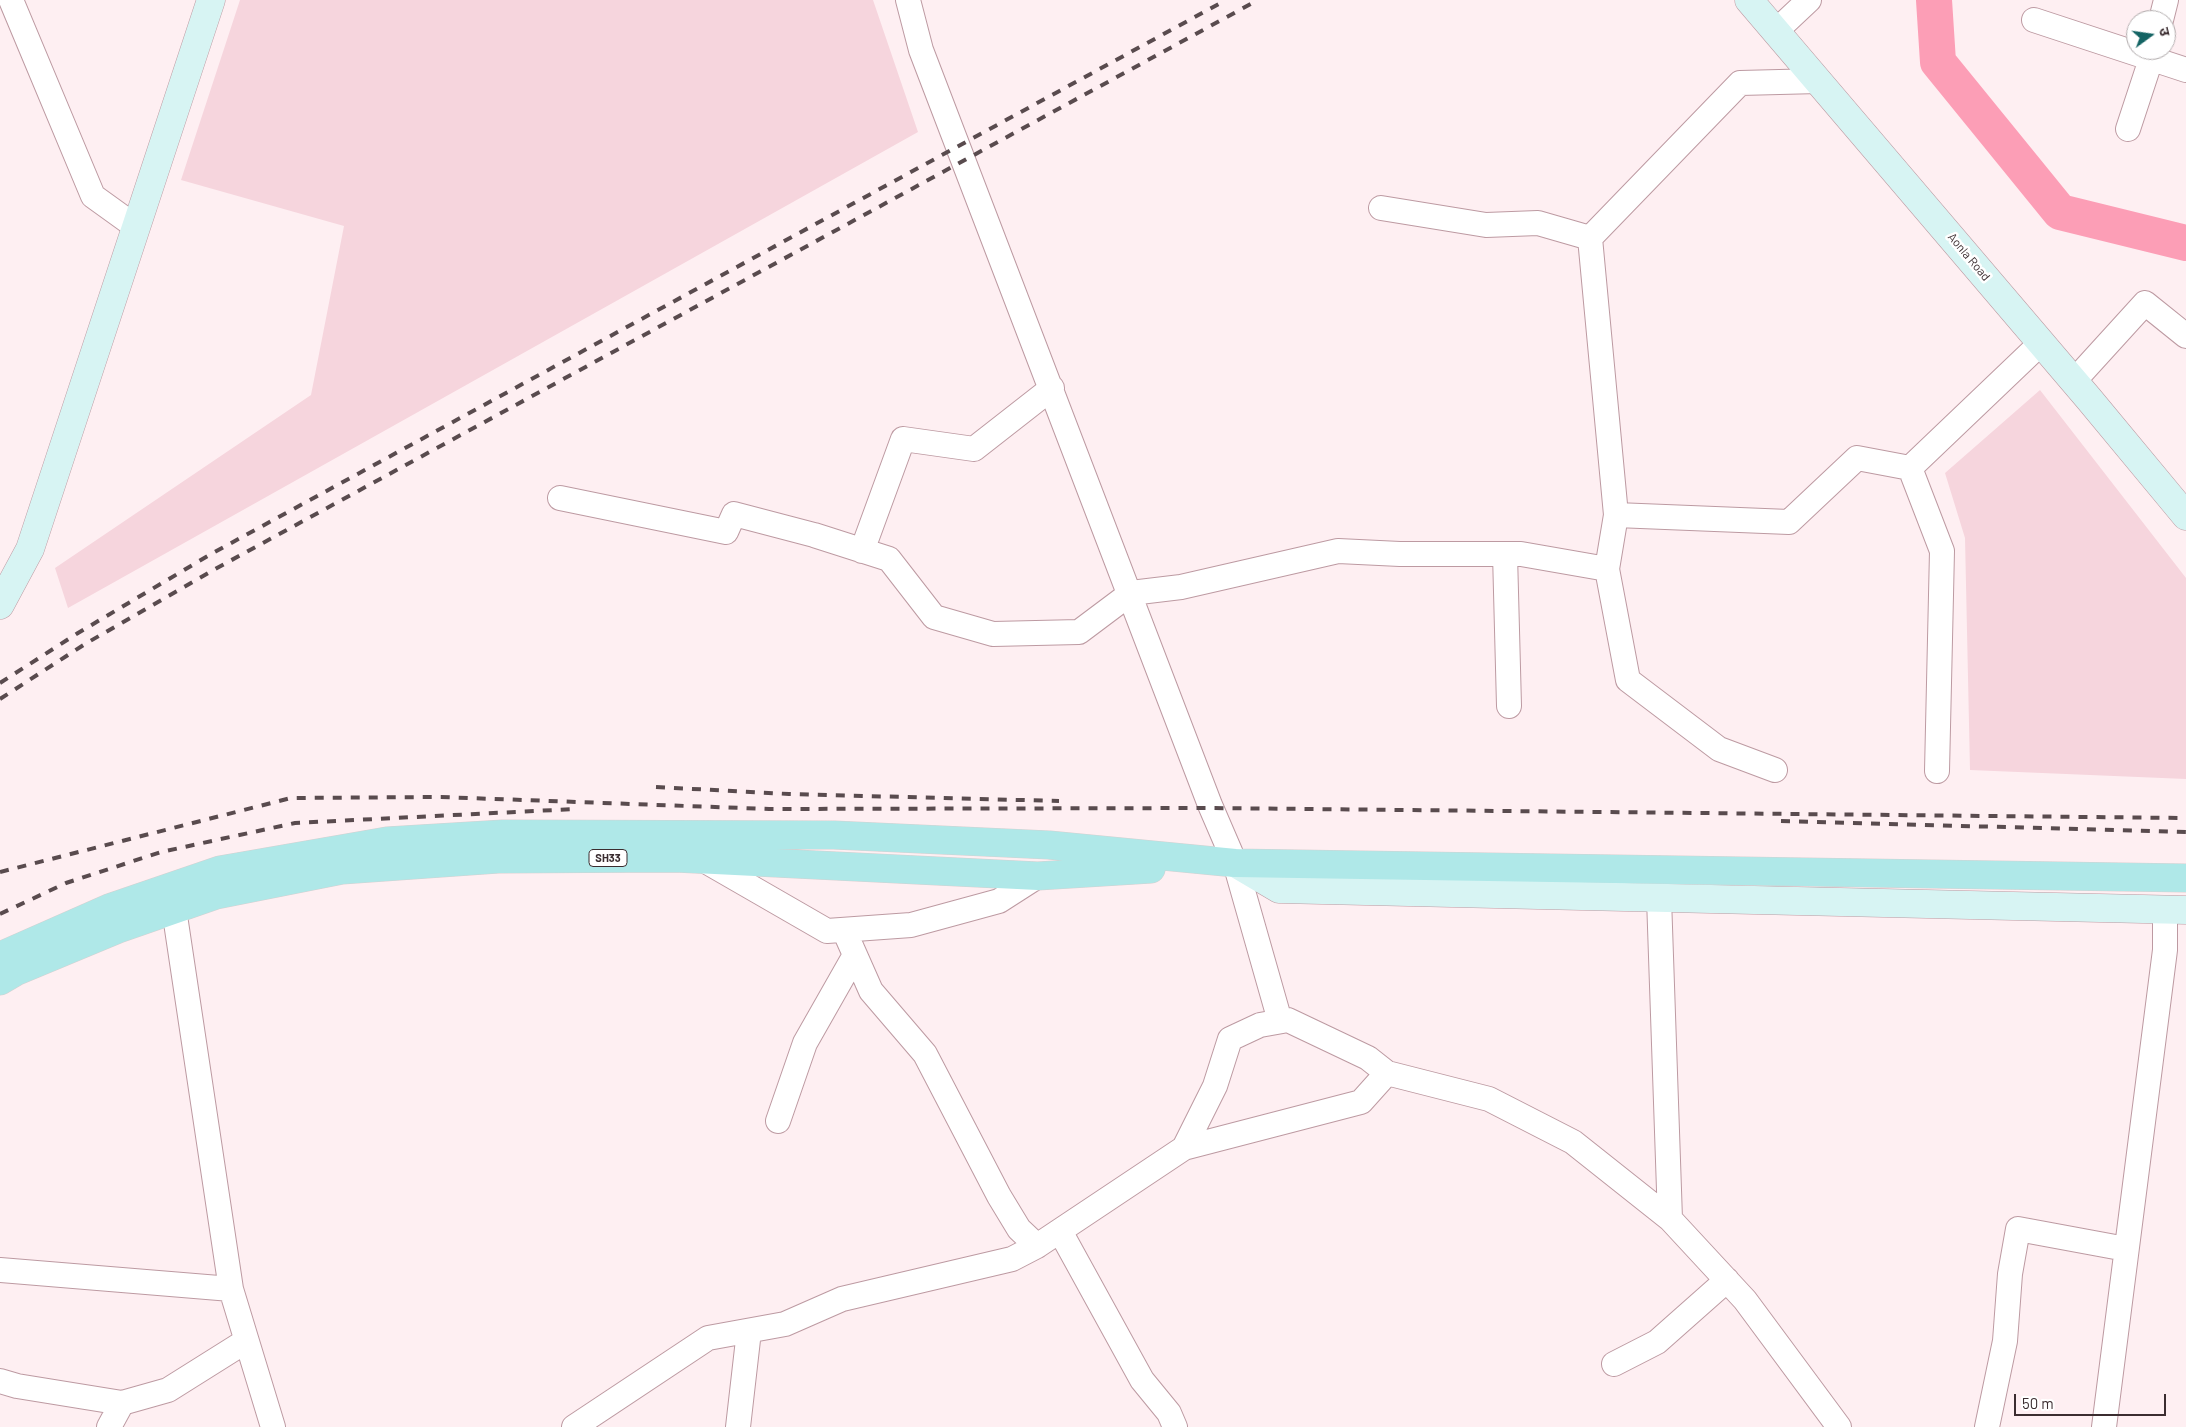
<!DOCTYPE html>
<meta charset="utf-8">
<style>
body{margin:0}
#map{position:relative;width:2186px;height:1427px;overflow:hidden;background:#feeff2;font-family:Barlow,"Noto Sans Devanagari",sans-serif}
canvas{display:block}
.north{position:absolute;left:2126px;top:10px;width:50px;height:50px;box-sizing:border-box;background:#fff;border:1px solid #b1abac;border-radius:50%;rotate:76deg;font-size:14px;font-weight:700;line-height:20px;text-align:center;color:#3b2d30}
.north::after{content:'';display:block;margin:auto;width:18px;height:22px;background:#146464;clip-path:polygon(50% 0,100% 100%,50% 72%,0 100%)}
.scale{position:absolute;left:2014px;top:1394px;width:152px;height:22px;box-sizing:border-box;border:2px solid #3b2d30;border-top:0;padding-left:6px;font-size:15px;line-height:18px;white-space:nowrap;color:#3b2d30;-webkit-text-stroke:4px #fff;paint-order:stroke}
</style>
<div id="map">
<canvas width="2186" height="1427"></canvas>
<div class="north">उ</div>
<div class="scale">50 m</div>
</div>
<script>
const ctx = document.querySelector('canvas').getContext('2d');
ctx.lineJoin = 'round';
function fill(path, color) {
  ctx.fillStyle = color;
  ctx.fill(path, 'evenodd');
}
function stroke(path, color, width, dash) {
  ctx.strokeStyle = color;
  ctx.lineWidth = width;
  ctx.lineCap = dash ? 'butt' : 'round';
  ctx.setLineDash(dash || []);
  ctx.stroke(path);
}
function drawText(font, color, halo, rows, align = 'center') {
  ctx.font = font + ' Barlow,sans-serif';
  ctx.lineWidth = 5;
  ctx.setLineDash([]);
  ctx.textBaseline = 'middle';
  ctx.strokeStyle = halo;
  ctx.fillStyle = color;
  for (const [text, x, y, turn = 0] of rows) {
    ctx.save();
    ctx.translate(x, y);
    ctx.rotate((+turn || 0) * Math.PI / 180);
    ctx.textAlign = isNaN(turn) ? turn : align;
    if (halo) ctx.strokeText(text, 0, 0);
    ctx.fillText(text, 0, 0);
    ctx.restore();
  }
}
fill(new Path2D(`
 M240,0h633l45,132 -850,476 -13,-40 256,-173 33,-169 -163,-46z
 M2040,390l146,188v201l-216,-9 -5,-232 -20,-65z`), '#f6d5dd');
stroke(new Path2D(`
 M1934,0l4,62 122,150 126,31`), '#fc9eb6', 36);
const street = new Path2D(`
 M11,0l82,196 43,31
 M908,0l13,50 289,755 25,58 45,158
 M2034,20l152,50
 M2161,20l5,-20
 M1776,31l33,-31
 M2128,129l26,-79
 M1381,208l105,17 52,-2 52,15
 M2074,381l71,-78 41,33
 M560,498l166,34 8,-18 80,21 75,24 45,58 59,17 86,-2 52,-39 50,-6 157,-36 62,3h121l86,15
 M1616,515l173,7 68,-64 53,10
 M862,551l41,-112 71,10 78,-61
 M1505,554l4,152
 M1775,770l-56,-21 -91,-69 -21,-111 9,-54 -26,-277 150,-155 79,-2
 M1937,771l5,-220 -32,-83 131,-125
 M702,859l125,72 84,-6 88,-24 39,-25
 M1659,898l11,321
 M174,909l57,380 42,138
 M844,930l27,61 54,63 74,142 20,33 18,17
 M778,1121l27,-78 50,-88
 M1184,1148l177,-46 26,-29
 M1060,1231l82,149 27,33 6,14
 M0,1270l231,19
 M1614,1364l43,-22 70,-62
 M0,1381l17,5 105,17 46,-13 78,-49
 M109,1427l13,-24
 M574,1427l134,-89 77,-14 57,-25 170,-40 25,-13 147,-98 31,-62 15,-47 30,-14 28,-5 80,38 19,15 102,26 84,43 97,77 75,81 94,127
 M738,1427l11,-96
 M1987,1427l18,-86 5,-67 8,-45 108,20
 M2104,1427l61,-477v-40`);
const secondary = new Path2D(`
 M1749,0l340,399 97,117
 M0,605l30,-56 181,-549
 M1235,863l44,26 907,21`);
const primary = new Path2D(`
 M0,956l109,-48 111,-38 167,-29 116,-7 331,1 215,10 186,18 951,15
 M0,981l17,-10 101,-42 98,-34 126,-25 156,-11 177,-1 363,18 113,-7`);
stroke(street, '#bd9aa2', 26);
stroke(secondary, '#bd9aa2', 29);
stroke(primary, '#d4d1d1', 29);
stroke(street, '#fff', 24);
stroke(secondary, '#d7f4f3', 28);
stroke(primary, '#afe8e8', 28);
stroke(new Path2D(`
 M0,683l78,-50 133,-79 1015,-554
 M0,699l85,-55 132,-76 1041,-568
 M656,787l133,7 270,7
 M1781,821l405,11
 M0,872l291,-74 150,-1 328,12 442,-1 975,10
 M0,914l66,-31 95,-31 134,-29 280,-14`), '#594b4e', 4, [9, 9]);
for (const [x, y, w] of [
 [608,858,38]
]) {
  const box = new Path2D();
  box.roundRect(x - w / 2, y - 8.5, w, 17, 4);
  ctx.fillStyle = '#fff';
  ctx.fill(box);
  stroke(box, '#3b2d30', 1);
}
drawText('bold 11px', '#3b2d30', null, [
 ["SH33",608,858]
]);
drawText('12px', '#3b2d30', '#fff', [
 ["Aonla Road",1969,257,50]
]);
</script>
